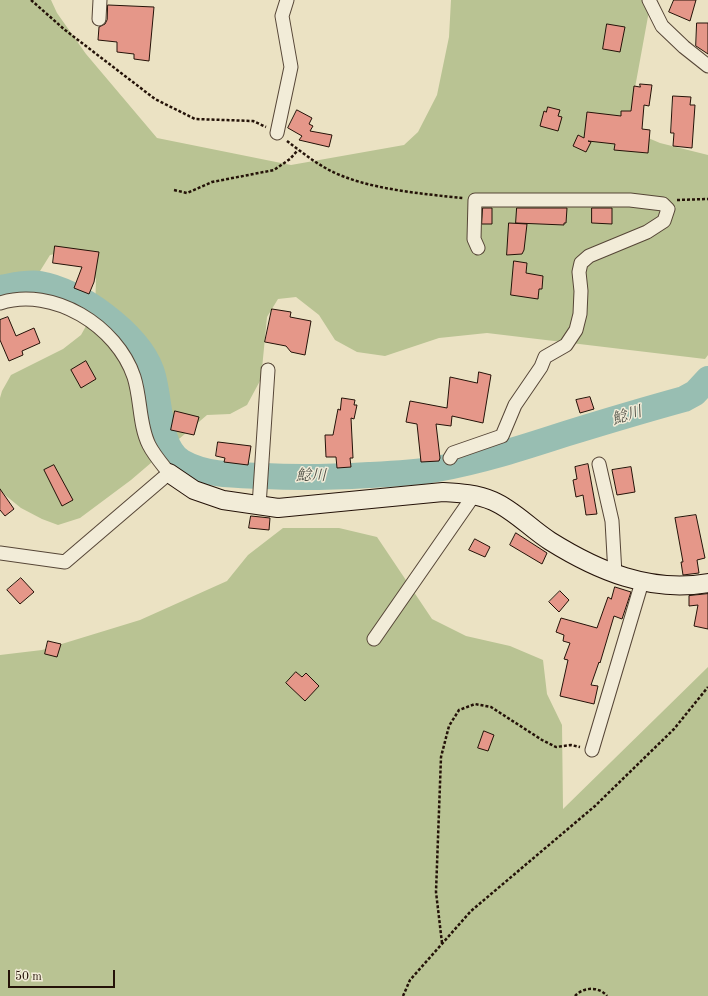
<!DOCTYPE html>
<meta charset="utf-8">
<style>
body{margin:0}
#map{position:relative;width:708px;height:996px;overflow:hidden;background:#ebe2c3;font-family:"Old Standard TT",serif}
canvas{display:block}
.scale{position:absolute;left:8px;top:970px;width:107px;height:18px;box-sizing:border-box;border:2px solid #241208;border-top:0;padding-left:5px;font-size:12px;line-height:14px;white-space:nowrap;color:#241208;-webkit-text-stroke:3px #f2ecd8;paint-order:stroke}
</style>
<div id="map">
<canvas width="708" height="996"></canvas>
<div class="scale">50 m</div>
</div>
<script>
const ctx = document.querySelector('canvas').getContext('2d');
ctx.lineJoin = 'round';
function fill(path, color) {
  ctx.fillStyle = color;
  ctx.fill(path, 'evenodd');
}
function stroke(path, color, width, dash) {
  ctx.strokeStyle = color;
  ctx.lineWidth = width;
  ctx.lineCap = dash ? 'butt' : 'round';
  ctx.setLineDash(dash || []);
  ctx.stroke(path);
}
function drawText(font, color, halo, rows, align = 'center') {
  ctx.font = font + ' "Old Standard TT","Noto Serif JP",serif';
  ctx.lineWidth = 3;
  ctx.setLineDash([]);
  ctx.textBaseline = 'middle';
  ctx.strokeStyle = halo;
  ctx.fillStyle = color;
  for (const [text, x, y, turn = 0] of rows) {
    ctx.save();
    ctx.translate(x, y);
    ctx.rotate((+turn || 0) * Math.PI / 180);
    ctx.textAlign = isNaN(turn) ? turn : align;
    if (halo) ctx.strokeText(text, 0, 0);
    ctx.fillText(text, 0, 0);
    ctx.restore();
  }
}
fill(new Path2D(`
 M0,0h51l6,13 29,41 71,84 134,27 113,-20 14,-13 19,-37 12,-58 2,-37h200l-21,115 4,17 26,11 48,12v200l-3,4 -218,-26 -48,5 -54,18 -28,-4 -22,-12 -16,-25 -23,-18 -18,2 -11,18 -6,62 -14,26 -17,9 -23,1 -76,65 -51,38 -22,7 -16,-6 -21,-11 -21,-17v-93l2,-7 9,-16 52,-26 18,-14 14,-25 1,-30 -7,-21 -20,-8 -19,4 -18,29 -27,-1 -5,-8z
 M283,528h56l38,9 55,82 34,17 44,10 33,14 4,34 15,31 1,84 145,-142v329h-708v-341l42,-5 98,-30 87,-39 21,-26z`), '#b9c393');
stroke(new Path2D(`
 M0,288c12,-2 28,-6 40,-4 38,6 97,49 111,86 10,25 5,77 31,92 24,14 56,13 82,14 35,2 70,1 105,-1 22,-1 46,-2 68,-6 44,-8 85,-21 128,-35 39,-12 79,-24 119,-35l11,-6 13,-14`), '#98beb2', 26);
const building = new Path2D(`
 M674,0h22l-6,21 -21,-9z
 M108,5l46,2 -5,54 -15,-2v-5l-17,-2v-10l-19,-2 1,-13 6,-3 2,-4z
 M697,23h11v31l-12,-8z
 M607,24l18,3 -5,25 -17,-3z
 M640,84l12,1 -3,21 -5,-1 -2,24 8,1 -2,23 -34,-3 1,-6 -27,-3 3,1 -5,10 -13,-6 5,-11 6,3 3,-26 34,4v-5h10l3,-25 6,1z
 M673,96l18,1 -1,8h5l-3,43 -19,-2 1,-13h-3z
 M548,107l12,3 -2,6 4,1 -4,14 -18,-5 4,-15 2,1z
 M297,110l15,8 -3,6 4,2 -3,5 22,4 -3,12 -30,-7 3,-4 -14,-8z
 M483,208h9v16h-10z
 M517,208h50l-1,15h-2v2l-48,-2z
 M592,208h20v16l-20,-1z
 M509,223l18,1 -3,26 -2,4 -15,1z
 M55,246l44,6 -5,30 -5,12 -15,-6 8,-21 -29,-4z
 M514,261l13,2 -1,10 17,3 -1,13h-3l-1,10 -27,-4z
 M272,309l19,3 -1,5 21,4 -6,34 -14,-3 -5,-6 -21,-4z
 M8,317l8,19 18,-8 6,15 -18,8 1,4 -14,6 -9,-21v-20z
 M86,361l10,18 -15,9 -10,-18z
 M479,372l12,3 -8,48 -31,-7 -1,10 -15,-2 4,34 -1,3 -18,1 -4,-38 -11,-2 4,-21 37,7 3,-31 27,6z
 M590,397l4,12 -14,4 -4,-13z
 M342,398l13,2 -1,5h3l-3,14 -3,-1 2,40h-3l1,9 -14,1 -1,-11h-10l-1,-22h8l5,-26 2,1z
 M175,411l24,6 -5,18 -23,-5z
 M218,442l33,4 -3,19 -24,-3 1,-4 -9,-2z
 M588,464l9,50 -11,1 -3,-20 -7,2 -3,-17 4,-1 -2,-12z
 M54,465l19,35 -11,6 -18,-36z
 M631,467l4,25 -18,3 -5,-25z
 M0,489l14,20 -9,7 -5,-6z
 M696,515l9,43 -8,2 2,13 -16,2 -2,-13h2l-8,-44z
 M251,516l19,2 -1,12 -20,-2z
 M516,533l31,20 -5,11 -32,-19z
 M475,539l15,8 -5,10 -16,-7z
 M21,578l13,14 -14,12 -13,-14z
 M615,587l16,5 -9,27 -8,-3 -14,47 -1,-1 -8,23 7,1 -4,18 -34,-8 8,-36 -4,-1 6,-16 -7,-2 1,-6 -8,-3 5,-14 36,10 11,-31 3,2z
 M560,591l9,9 -10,12 -10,-10z
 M708,594v35l-14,-3 4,-21 -9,1v-10z
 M48,641l13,3 -4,13 -12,-3z
 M296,672l6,5 4,-4 13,13 -14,15 -19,-18z
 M484,731l10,4 -6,16 -10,-3z`);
fill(building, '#e59789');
stroke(building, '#241208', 1);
const street = new Path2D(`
 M649,0l13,26 22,21 24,19
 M99,19l1,-19
 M277,133l14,-66 -9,-51 5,-16
 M0,303c53,-17 117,23 134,74 7,22 5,48 15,68 5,10 13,19 20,28l-104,89 -65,-9
 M450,458l3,-5 49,-17 13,-31 26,-38 4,-10 21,-12 10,-15 4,-16 1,-23 -2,-19 2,-9 8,-7 58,-24 17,-11 4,-12 -5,-5 -33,-4h-155l-1,39 4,9
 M599,464l13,57 3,53
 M259,506l9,-136
 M374,639l100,-144
 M592,750l50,-168`);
const secondary = new Path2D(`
 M169,473l25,17 29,10 55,8 165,-16c17,1 34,2 50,9 21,9 38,28 57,40 48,30 100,52 158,42`);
stroke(street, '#564637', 15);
stroke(secondary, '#241208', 20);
stroke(new Path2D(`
 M31,0l34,30 90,69 40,20 58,2 13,6
 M287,141c13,10 27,21 42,29 36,19 94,24 134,28
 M174,190l13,3 25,-11 62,-12 16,-11 8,-9
 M677,200l31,-1
 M442,943l-6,-51 5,-135 8,-31 10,-16 16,-6 16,3 51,33 14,7 15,-2 9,2
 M403,996l7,-16 61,-69 124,-105 79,-77 34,-42
 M575,996c8,-9 24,-10 32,0`), '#241208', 2.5, [3, 2]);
stroke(street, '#f2ecd8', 13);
stroke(secondary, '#f2ecd8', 18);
drawText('italic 15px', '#4d4e44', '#f2ecd8', [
 ["鯰川",627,416,-17],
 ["鯰川",311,476]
]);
</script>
